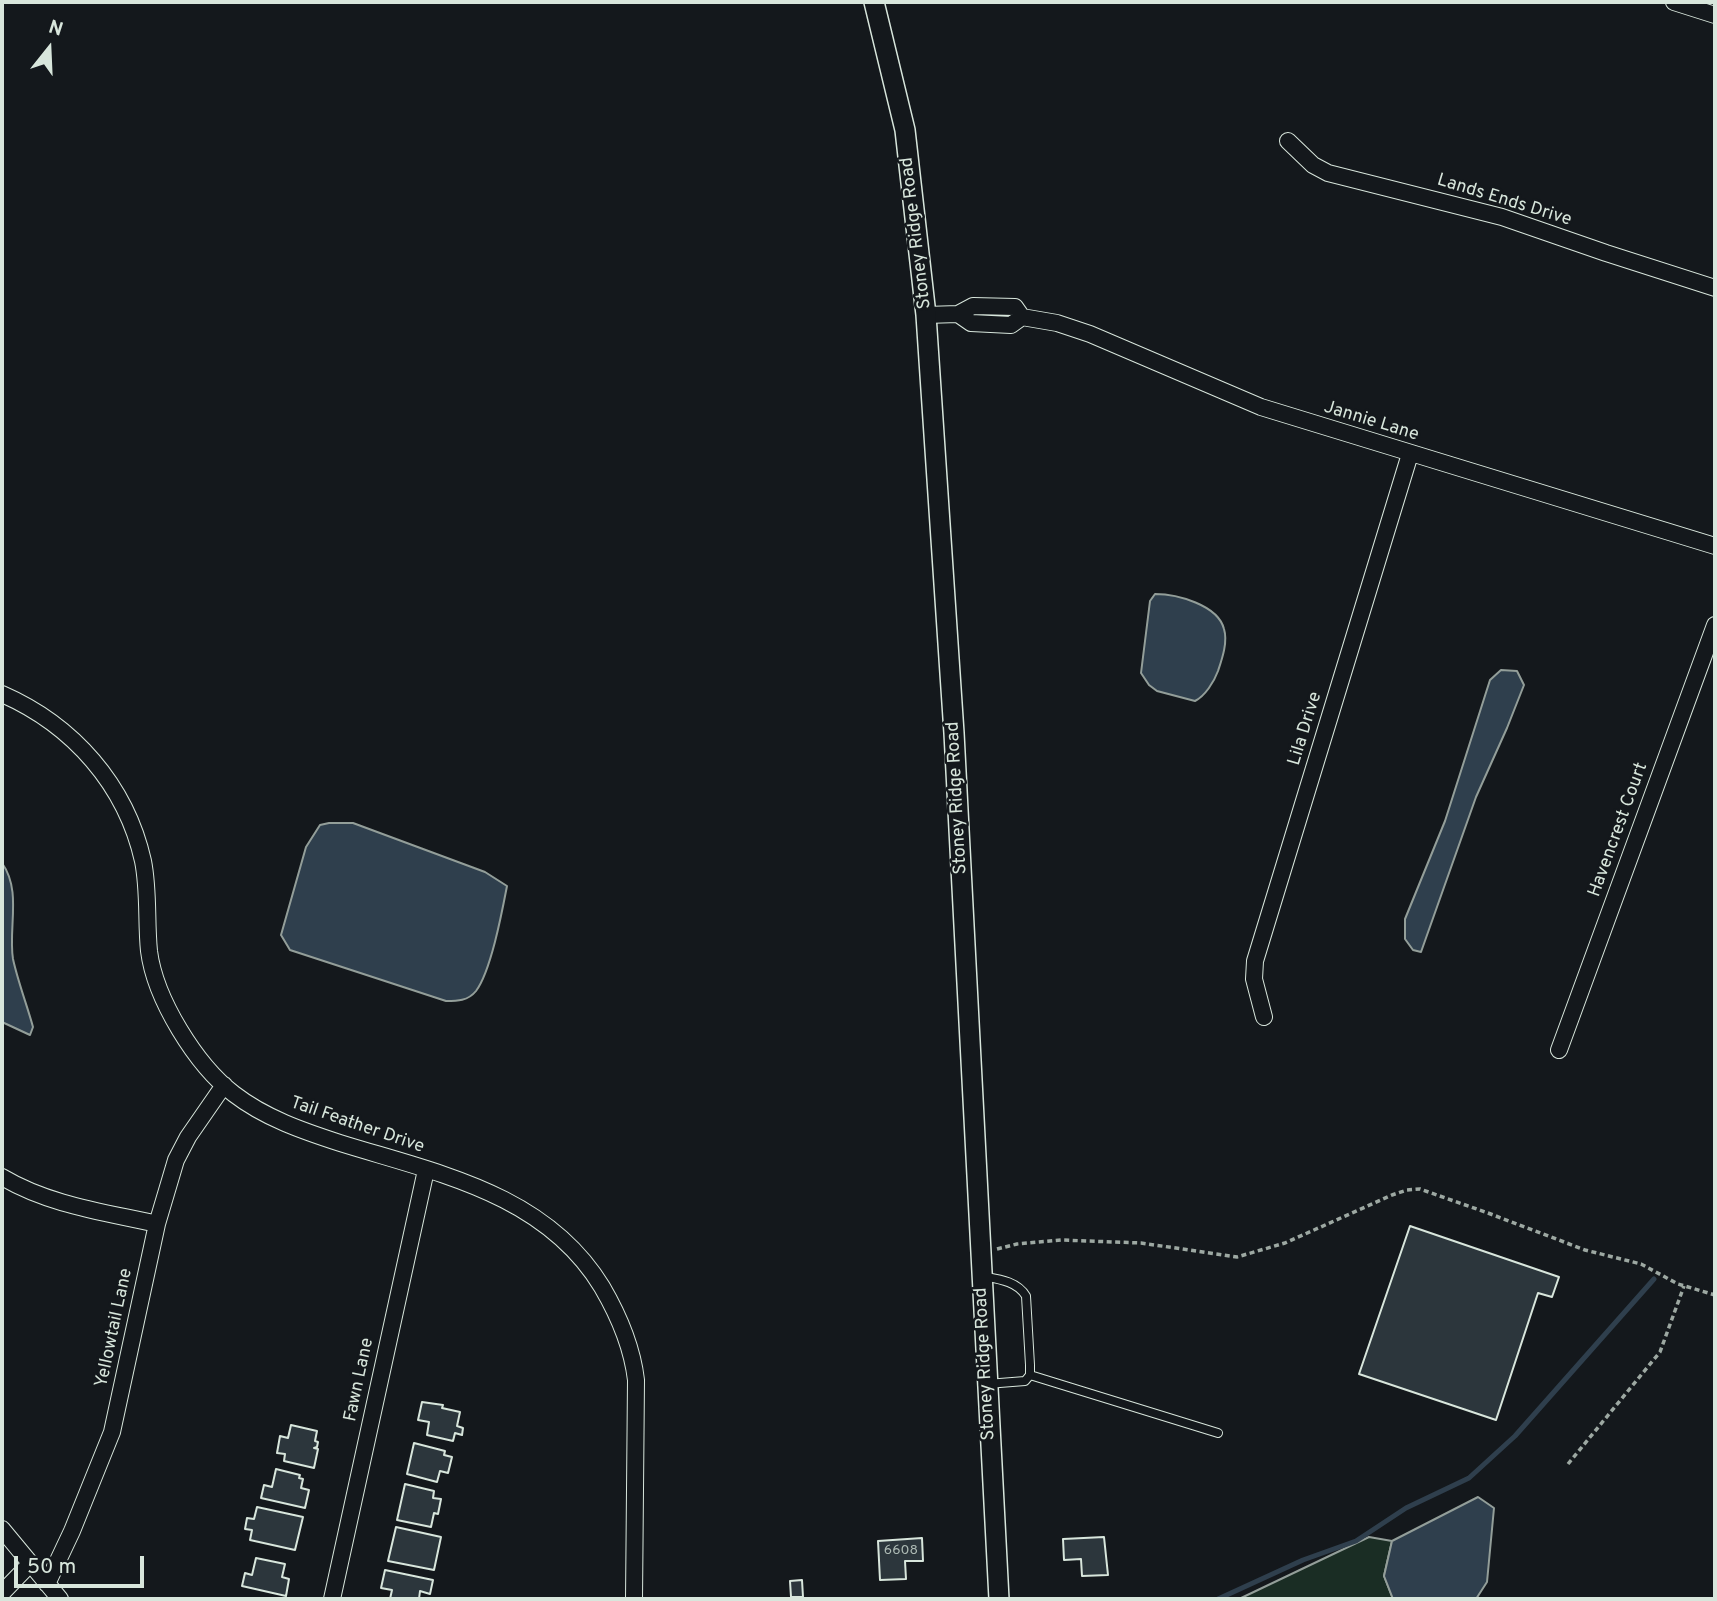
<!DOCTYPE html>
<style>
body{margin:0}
#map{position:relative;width:1717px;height:1601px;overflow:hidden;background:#14181c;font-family:Overpass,sans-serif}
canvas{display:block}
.frame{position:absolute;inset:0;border:4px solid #d8e6dc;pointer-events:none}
.north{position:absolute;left:14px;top:14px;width:70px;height:70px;-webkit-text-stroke:5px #14181c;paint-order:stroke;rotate:18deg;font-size:19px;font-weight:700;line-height:28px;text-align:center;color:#d8e6dc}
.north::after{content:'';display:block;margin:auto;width:24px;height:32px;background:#d8e6dc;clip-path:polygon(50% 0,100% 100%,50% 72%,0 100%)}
.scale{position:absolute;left:14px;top:1556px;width:130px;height:32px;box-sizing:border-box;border:4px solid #d8e6dc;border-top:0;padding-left:9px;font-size:21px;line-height:24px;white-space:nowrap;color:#d8e6dc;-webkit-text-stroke:5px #14181c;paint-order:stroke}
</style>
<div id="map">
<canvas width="1717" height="1601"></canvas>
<div class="frame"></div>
<div class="north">N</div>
<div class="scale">50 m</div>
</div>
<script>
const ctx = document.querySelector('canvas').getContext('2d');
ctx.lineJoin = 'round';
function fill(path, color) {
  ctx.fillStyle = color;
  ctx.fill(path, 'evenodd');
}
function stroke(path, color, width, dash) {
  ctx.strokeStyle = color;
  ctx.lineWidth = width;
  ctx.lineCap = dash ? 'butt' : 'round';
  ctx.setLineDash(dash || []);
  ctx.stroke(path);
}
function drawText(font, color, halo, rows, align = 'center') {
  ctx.font = font + ' Overpass,sans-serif';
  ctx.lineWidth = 5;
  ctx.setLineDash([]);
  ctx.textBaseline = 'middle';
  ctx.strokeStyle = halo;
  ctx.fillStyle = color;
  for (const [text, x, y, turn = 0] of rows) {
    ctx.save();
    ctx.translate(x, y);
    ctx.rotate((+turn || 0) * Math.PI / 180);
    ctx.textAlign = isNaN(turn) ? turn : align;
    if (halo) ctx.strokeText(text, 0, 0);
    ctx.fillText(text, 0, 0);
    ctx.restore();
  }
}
const green = new Path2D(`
 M1369,1537l23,4 -8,35 9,23h-154z`);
fill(green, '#1a2d24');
stroke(green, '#939e99', 2);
const water = new Path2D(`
 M1155,594c22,0 63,11 69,35 4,13 -2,30 -6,42 -4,11 -13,25 -23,30l-38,-10 -8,-6 -8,-12 9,-72z
 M1501,670l16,1 7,14 -17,43 -31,69 -55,155 -8,-2 -8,-11v-20l40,-98 45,-141z
 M329,823h24l132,49 22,14c-5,26 -16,85 -31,105 -8,10 -19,10 -30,10l-156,-51 -9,-15 25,-88 14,-22z
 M2,863c20,28 6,65 11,96 5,23 14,46 20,68l-3,8 -28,-13z
 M1478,1497l16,11 -7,74 -11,17h-83l-9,-23 8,-35z`);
fill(water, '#2f3f4d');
stroke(water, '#939e99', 2);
stroke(new Path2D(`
 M1218,1599l85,-39 53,-19 50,-33 63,-30 46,-42 139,-157`), '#2f3f4d', 5);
const building = new Path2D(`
 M1410,1226l149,51 -7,20 -14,-4 -42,127 -137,-46z
 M422,1402l21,3 -1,3 18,4 -3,14 6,2 -1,7 -7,-2 -2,8 -26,-6 2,-13 -11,-2z
 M291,1425l26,6 -2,10 3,1 -1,5 -3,1 4,1 -4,19 -30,-7 1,-7 -8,-1 3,-17 8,2z
 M414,1443l31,8 -1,4 8,2 -4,16 -8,-2 -3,11 -30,-8z
 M276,1469l24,6 -1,3 4,1 -2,9 8,2 -4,18 -44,-10 3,-13 8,2z
 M405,1484l29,7 -1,7 8,1 -3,15 -4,-1 -3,14 -34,-7z
 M257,1507l46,10 -8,33 -45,-10 2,-10 -7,-1 2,-11 7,1z
 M396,1527l45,10 -7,33 -46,-9z
 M1104,1537l4,38 -26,1 -1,-17 -17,1 -1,-21z
 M922,1538l1,23h-18l1,18 -26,1 -2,-39z
 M256,1558l29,6 -3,13 7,2 -3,17 -44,-10 3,-13 7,2z
 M385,1570l48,10 -3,14 -10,-3 -1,8h-29l2,-9 -11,-2z
 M802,1580l1,17h-12l-1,-16z`);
fill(building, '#2c363c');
stroke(building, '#d8e6dc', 2);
const service = new Path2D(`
 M982,1276c16,3 35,5 44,20l4,69v10l-5,6 -38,3
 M1030,1375l188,58`);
const minor = new Path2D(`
 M1674,2l41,13
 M1288,141l25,24 15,8 174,44 104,36 109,35
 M958,314l13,9 40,2 11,-8
 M926,315l32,-1 15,-8 42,1 7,10 35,6 33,11 171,73 454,139
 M2,694c71,31 124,91 141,167 6,30 3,60 6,90 6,48 47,114 85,143 31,24 69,37 106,49 96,30 205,50 262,144 17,29 30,59 34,93l-2,219
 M1264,1017l-10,-38 1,-18 155,-507
 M1559,1050l156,-425
 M2,1177c47,28 102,35 155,47
 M2,1529l58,70
 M47,1584l25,-53 40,-99 45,-208 19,-64 12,-23 36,-52
 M2,1593l29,-30
 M332,1599l94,-429`);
const tertiary = new Path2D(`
 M874,2l31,128 21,185 28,418 45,866`);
stroke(service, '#d8e6dc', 10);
stroke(minor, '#d8e6dc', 18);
stroke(tertiary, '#d8e6dc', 22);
stroke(new Path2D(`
 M997,1249l20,-5 44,-4 80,3 96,14 48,-14 107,-48 15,-5 13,-1 68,24 97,37 56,14 37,20 37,11
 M1568,1464l92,-112 24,-66`), '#9da8a2', 3.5, [5, 3.5]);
stroke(service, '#14181c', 8);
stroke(minor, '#14181c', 16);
stroke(tertiary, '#14181c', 19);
drawText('14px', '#adbab4', null, [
 ["6608",901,1551]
]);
drawText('18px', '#d8e6dc', '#14181c', [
 ["Lands Ends Drive",1504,201,17],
 ["Stoney Ridge Road",917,233,-97],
 ["Jannie Lane",1371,422,17],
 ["Lila Drive",1306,729,-73],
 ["Stoney Ridge Road",958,798,-93],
 ["Havencrest Court",1619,830,-70],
 ["Tail Feather Drive",357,1126,19],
 ["Yellowtail Lane",115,1328,-78],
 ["Stoney Ridge Road",986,1364,-93],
 ["Fawn Lane",360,1380,-78]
]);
</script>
